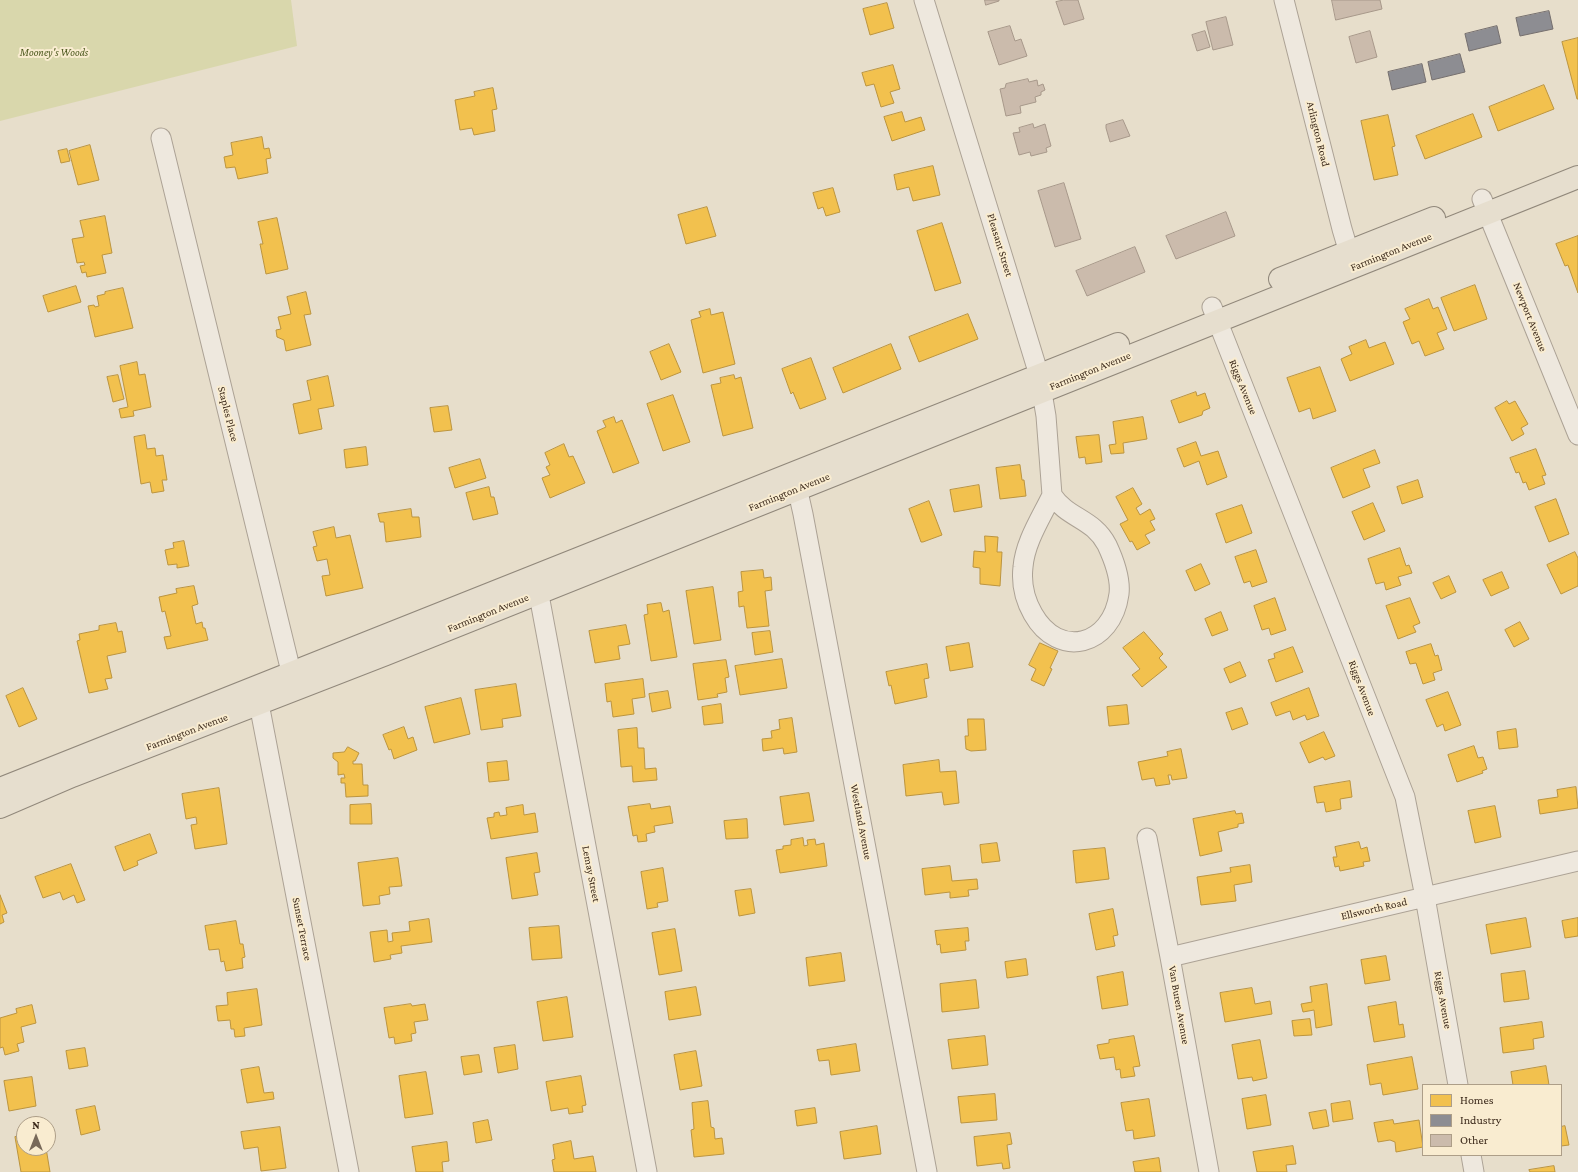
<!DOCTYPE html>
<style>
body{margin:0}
#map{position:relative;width:1578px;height:1172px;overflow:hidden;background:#e7decb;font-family:"Crimson Pro",serif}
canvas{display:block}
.legend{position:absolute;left:1422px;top:1084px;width:140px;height:72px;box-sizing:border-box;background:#f9ecd0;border:1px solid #ad9e88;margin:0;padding:5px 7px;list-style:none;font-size:12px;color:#3c2a1b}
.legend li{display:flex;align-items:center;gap:8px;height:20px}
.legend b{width:20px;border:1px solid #ad9e88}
.north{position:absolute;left:16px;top:1116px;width:40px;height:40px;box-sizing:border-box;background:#f9ecd0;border:1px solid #ad9e88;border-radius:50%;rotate:0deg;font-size:11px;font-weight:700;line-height:16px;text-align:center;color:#3c2a1b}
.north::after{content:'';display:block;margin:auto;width:14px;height:18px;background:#786959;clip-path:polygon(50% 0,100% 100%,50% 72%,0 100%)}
</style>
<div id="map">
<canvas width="1578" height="1172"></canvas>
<ul class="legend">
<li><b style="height:11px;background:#f2c14e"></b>Homes</li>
<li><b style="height:11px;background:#8d8d92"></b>Industry</li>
<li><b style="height:11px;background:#cbbbac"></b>Other</li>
</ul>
<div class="north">N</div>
</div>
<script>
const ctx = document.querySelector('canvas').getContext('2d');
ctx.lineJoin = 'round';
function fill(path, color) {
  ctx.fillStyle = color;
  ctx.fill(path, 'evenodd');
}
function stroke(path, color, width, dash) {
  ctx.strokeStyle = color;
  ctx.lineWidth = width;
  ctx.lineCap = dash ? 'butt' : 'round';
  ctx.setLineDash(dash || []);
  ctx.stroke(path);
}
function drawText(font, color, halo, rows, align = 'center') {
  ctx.font = font + ' "Crimson Pro",serif';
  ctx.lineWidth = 4;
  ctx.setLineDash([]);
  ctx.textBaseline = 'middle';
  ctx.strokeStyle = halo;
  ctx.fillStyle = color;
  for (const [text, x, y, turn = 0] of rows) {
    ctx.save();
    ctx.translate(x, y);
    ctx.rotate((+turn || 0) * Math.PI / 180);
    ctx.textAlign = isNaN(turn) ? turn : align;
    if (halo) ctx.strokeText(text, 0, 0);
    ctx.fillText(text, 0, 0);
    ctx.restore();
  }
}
fill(new Path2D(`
 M0,0h291l6,46 -297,75z`), '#d9d7ac');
const homes = new Path2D(`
 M887,3l7,25 -24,7 -7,-26z
 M1578,38v61h-1l-15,-57z
 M893,65l7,24 -10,3 4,11 -13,4 -7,-23 -8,2 -4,-13z
 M1544,85l10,24 -56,22 -9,-24z
 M493,88l4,21 -5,1 3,21 -21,4 -2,-7 -12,2 -5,-30 20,-4 -1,-4z
 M902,112l3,10 16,-5 4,13 -33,11 -8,-24z
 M1473,114l9,23 -57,22 -9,-23z
 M1388,115l7,31 -3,1 6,28 -24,5 -13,-59z
 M262,137l2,12 5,-1 2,10 -5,1 2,14 -30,6 -3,-12 -9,1 -2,-11 9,-2 -2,-12z
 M90,145l9,35 -21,5 -9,-34z
 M67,149l3,12 -9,2 -3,-12z
 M933,166l7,29 -27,6 -4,-14 -12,3 -3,-15z
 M833,188l7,24 -14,4 -3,-9 -5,2 -5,-16z
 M707,207l9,29 -30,8 -8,-29z
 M105,216l7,37 -10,2 4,18 -19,4 -1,-5 -4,1 -2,-7 5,-1 -1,-3 -7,1 -5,-24 12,-2 -4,-16z
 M277,218l11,51 -22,5 -6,-30h3l-5,-22z
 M942,223l19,60 -26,8 -18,-60z
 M1578,236v57l-10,-28 -3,1 -9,-22z
 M1475,285l12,34 -33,12 -13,-33z
 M76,286l5,16 -33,10 -5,-16z
 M123,288l10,40 -38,9 -7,-31 6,-1 1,2 4,-1 -2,-10 8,-2v-2z
 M306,292l5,22 -7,1 7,30 -25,6 -2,-11 -7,-3 -1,-7 5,-1 -3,-12 13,-3 -4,-17z
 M1429,299l4,10 5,-2 9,22 -10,4 7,16 -19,7 -6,-15 -7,3 -9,-22 7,-3 -5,-10z
 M710,309l1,6 12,-3 12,52 -32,9 -12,-53 10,-3 -2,-5z
 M968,314l10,25 -59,23 -10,-25z
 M1366,340l3,8 16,-6 9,22 -44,17 -9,-22 11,-5 -3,-7z
 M669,344l12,28 -20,8 -11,-28z
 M891,344l10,25 -58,24 -10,-25z
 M811,358l15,41 -26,10 -7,-17 -2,2 -9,-25z
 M137,362l2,13 6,-1 6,33 -18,4 1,5 -13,2 -2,-9 9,-2 -8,-41z
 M1320,367l16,44 -23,8 -3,-11 -11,4 -12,-34z
 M118,375l6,24 -11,3 -6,-25z
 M734,375l1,4 6,-2 12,51 -30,8 -12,-51 10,-2 -1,-5z
 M328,376l6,30 -16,3 4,20 -23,5 -6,-30 18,-4 -4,-19z
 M1196,392l1,4 8,-3 5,15 -7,3 -1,4 -23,8 -8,-22z
 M673,395l17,47 -27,9 -16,-47z
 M1507,401l2,3 6,-3 13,23 -7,4 3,6 -12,7 -17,-33z
 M448,406l4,24 -18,2 -4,-24z
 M614,417l2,6 6,-3 17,43 -26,10 -16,-42 9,-4 -3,-6z
 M1143,417l4,22 -24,4 1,10 -13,1 -2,-9 7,-1 -3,-22z
 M145,435l2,14 8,-1 1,8 7,-1 4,25h-5l2,11 -12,2 -2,-11 -9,2 -7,-47z
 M1099,435l3,27 -16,2 -1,-7 -6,1 -3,-21z
 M1196,442l5,14 17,-5 9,26 -20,8 -8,-24 -15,6 -7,-18z
 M564,444l5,13 4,-1 12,27 -35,15 -8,-20 8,-3 -4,-8 4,-2 -5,-12z
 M366,447l2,18 -22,3 -2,-18z
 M1536,449l10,26 -4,1 3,8 -16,6 -3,-8 -3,1 -4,-11 -3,1 -6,-15z
 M1375,450l5,13 -17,6 7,18 -27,11 -12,-30z
 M480,459l6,19 -31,10 -6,-20z
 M1020,465l2,15h2l2,16 -26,3 -4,-31z
 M1418,480l5,17 -21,7 -5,-17z
 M979,485l3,22 -28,5 -4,-22z
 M489,487l2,10h3l4,17 -25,6 -7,-27z
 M1133,488l9,16 -6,4 4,7 10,-6 5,10 -5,2 5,9 -10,5 5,8 -13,7 -5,-9 -2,1 -10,-18 8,-4 -12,-23z
 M1556,499l13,35 -20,8 -14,-35z
 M929,501l13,34 -19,7h-2l-12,-33z
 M1373,503l12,28 -21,9 -12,-28z
 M1242,505l10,28 -26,10 -10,-29z
 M411,509l1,8h7l2,20 -35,5 -2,-20h-4l-2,-8z
 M334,527l2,11 14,-3 13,53 -37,8 -4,-20 8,-1 -3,-16 -10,2 -4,-14 4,-1 -4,-14z
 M985,536l13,1 -1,15h5l-2,34 -20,-2v-16l-7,-1 1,-16 11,1z
 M184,541l5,25 -12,2v-4l-9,1 -3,-15 9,-2 -1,-5z
 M1400,548l6,18 3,-1 3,8 -14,4 3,8 -15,5 -2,-8 -8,2 -8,-25z
 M1256,550l11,32 -15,5 -2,-6 -6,2 -9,-26z
 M1575,552l3,6v28l-17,8 -14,-29z
 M1201,564l9,20 -15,7 -9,-20z
 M763,570l1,8 7,-1 1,13 -7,1 4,35 -22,2 -3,-22 -5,1 -1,-15 5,-1 -2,-19z
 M1502,572l7,16 -18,8 -8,-16z
 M1449,576l7,16 -15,7 -8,-16z
 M194,586l4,18 -6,2 4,18 6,-2 1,6h2l3,12 -41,9 -3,-12 7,-1 -6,-25 -3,1 -3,-15 18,-4 -1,-4z
 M713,587l8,53 -27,4 -8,-53z
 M1275,598l11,32 -15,5 -2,-7 -7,2 -8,-24z
 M1410,598l10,25 -7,3 3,6 -18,7 -12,-33z
 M661,603l2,9 6,-2 8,47 -26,4 -7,-46 4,-1 -1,-9z
 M1221,612l7,18 -16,6 -7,-17z
 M1520,622l9,17 -15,8 -9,-17z
 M116,623l2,9 4,-1 4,21 -19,4 5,22 -7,1 3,10 -19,4 -12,-52 3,-1 -1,-6 20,-4v-4z
 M626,625l4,19 -12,2 2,13 -25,4 -6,-32z
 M770,631l3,21 -18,3 -3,-22z
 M1144,632l19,22 -4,4 8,9 -25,20 -10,-12 8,-6 -17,-21z
 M969,643l4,24 -23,4 -4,-24z
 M1040,643l18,8 -8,17 2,1 -8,17 -13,-6 5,-11 -7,-4z
 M1431,644l4,12 3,-1 4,15 -9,3 2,7 -12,4 -7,-21 -6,1 -4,-12z
 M1293,647l10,25 -27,10 -8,-22 7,-2 -1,-4z
 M782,659l5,29 -47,7 -5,-29z
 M726,660l3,17 -4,1 2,14 -10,2 1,3 -20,3 -5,-36z
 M1240,662l6,14 -16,7 -6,-14z
 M927,664l2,14 -5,1 3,18 -32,7 -4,-19 -2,1 -3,-14z
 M643,679l2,18 -13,2 2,15 -21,3 -2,-16 -4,1 -2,-18z
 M516,684l5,32 -19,3 1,8 -22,3 -6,-40z
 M23,688l14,31 -18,8 -13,-31z
 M1309,688l10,28 -12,4 -2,-5 -12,5 -3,-9 -14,5 -5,-13z
 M668,691l3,17 -19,4 -3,-18z
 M1448,692l13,33 -16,6 -2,-7 -6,3 -11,-27z
 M461,698l9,36 -36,9 -9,-36z
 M721,704l2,19 -19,2 -2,-18z
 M1127,705l2,19 -20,2 -2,-19z
 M1242,708l6,16 -16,6 -6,-17z
 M792,718l5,34 -13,2 -1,-6 -20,3 -1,-12 10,-1 -1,-7 9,-2 -1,-9z
 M968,719h16l2,31 -15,1 -5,-2 -1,-13h3z
 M404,727l4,12 5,-2 4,13 -23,9 -3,-10 -2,1 -6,-15z
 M637,728l1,20h6l1,21 11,-1 1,12 -24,2 -1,-16 -11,1 -3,-37z
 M1516,729l2,18 -19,2 -2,-17z
 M1324,732l11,24 -10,4 -2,-3 -14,6 -9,-20z
 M1474,746l4,12 5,-1 4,12 -5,2 1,2 -26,9 -9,-27z
 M348,747l11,6 -4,8h-2v3h9l1,21h5v11l-22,1 -1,-14h-4v-5h4l-1,-4 -6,1v-13l-5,-4v-5l11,-1z
 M1181,749l6,29 -15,2 -1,-5h-3l2,9 -14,2 -2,-8 -12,2 -4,-18 30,-6 -1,-4z
 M939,760l1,12 16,-1 3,32 -15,2 -2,-13 -36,4 -3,-31z
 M507,761l2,19 -20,2 -2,-19z
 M1350,781l2,16 -12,2 1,10 -15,3 -2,-10 -7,1 -3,-16z
 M1576,787l2,21 -38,6 -2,-14 20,-3 -1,-7z
 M219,788l8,56 -32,5 -4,-24 6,-1 -1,-7 -10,2 -4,-25z
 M809,793l5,28 -30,4 -4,-28z
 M371,804l1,20h-22v-19z
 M650,804l1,5 19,-3 3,17 -19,3 1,6 -9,2 1,7 -9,1 -1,-7 -4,1 -5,-29z
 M523,805l1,10 11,-2 3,19 -47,7 -4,-21 7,-1v-4l5,-1 1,4 7,-1 -1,-7z
 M1495,806l6,31 -26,6 -7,-32z
 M1235,811l1,3 6,-1 2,10 -6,1v3l-20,5 4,19 -22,5 -7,-37z
 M747,819l1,19 -22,1 -2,-18z
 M150,834l7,19 -20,8 1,4 -14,6 -9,-24z
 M803,838l1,8 4,-1 -1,-5 8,-1 1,6 8,-2 3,23 -47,7 -4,-23 7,-1v-3l8,-1v-5z
 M1359,842l2,7 6,-2 3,14 -7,1 1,4 -24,5 -1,-5 -4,1 -2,-10h4l-2,-10z
 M997,843l3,18 -18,2 -2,-18z
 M1105,848l4,31 -33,4 -3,-32z
 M537,853l3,19 -6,1 4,22 -26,4 -6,-41z
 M398,858l4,28 -13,1 1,7 -11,2 1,8 -17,2 -5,-43z
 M71,864l14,36 -8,3 -3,-8 -11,5 -3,-8 -17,6 -8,-21z
 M1250,865l2,17 -18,3 2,16 -35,4 -4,-28 34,-5 -1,-4z
 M950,866l2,15 25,-2 1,10 -10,1 1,6 -19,2v-6l-25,3 -3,-26z
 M663,868l5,33 -11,2 1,4 -11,2 -6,-37z
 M751,889l4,24 -16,3 -4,-25z
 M0,895l7,18 -5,2 2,7 -4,2z
 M1113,909l5,26 -5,1 2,10 -19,4 -7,-36z
 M1526,918l5,29 -40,7 -5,-29z
 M1578,918v18l-13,2 -3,-17z
 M429,919l3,23 -31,4 1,7 -12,2 1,4 -17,3 -4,-30 17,-2 1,12 5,-1 -1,-8 18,-2 -1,-9z
 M236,921l4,23h3l2,13 -3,1 1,10 -17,3 -2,-10 -3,1 -2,-13 -10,1 -4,-24z
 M559,926l3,32 -30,2 -3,-32z
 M968,928l1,13h-4l1,9 -25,3 -1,-9 -3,1 -2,-14z
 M675,929l7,42 -23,4 -7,-42z
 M841,953l4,28 -36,5 -3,-28z
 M1386,956l4,24 -25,4 -4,-24z
 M1026,959l2,16 -21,3 -2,-16z
 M1525,971l4,28 -25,3 -3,-28z
 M1123,972l5,33 -26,4 -5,-32z
 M976,980l3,28 -37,4 -2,-28z
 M1327,984l5,41 -16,3 -2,-18 -11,2 -2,-8 11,-2 -2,-15z
 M696,987l5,28 -32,5 -4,-28z
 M1252,988l3,16 15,-3 2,13 -47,8 -5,-29z
 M257,989l5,36 -18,3 1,8 -10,1 -1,-8h-3l-1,-9 -12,1 -2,-15 12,-1 -1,-12z
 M567,997l6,40 -30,4 -6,-39z
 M1396,1002l3,23 4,-1 2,13 -31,5 -6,-35z
 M411,1004l1,2 13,-2 3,16 -14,2 2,11 -5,1 1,7 -17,3 -1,-7 -5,1 -5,-30z
 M32,1005l4,18 -15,4 3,15 -7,2 2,7 -14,4 -2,-8 -3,1v-30l17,-5 -1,-4z
 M1310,1019l2,16 -18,1 -2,-15z
 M1542,1022l2,15 -11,2 1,10 -31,4 -3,-25z
 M985,1036l3,29 -36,4 -4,-29z
 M1134,1036l6,30 -7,1 2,9 -14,2 -1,-9 -4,1 -2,-13 -14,2 -3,-14 12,-2v-3z
 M1260,1040l7,38 -14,3 -1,-4 -14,2 -6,-34z
 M856,1044l4,27 -29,4 -2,-15 -10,1 -2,-11z
 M515,1045l3,24 -20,4 -4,-25z
 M85,1048l3,18 -19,3 -3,-18z
 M696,1051l6,35 -22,4 -6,-35z
 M479,1055l3,17 -18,3 -3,-18z
 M1412,1057l6,32 -35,6 -2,-12 -11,2 -3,-20z
 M1546,1066l3,19h-36l-2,-13z
 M259,1067l5,26 9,-1 1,7 -27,4 -6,-33z
 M426,1072l7,42 -28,4 -6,-42z
 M581,1076l5,29 -4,1 1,6 -14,2 -1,-6 -17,3 -5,-29z
 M32,1077l4,29 -27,5 -5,-30z
 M995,1094l2,26 -36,3 -3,-26z
 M1266,1095l5,30 -24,4 -5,-30z
 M1149,1099l6,37 -21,3 -1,-9 -7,1 -5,-28z
 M708,1101l3,26 3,1 1,11 7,-1 2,16 -30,3 -3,-27 3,-1 -2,-26z
 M1350,1101l3,18 -20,3 -2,-18z
 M95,1106l5,24 -19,5 -5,-25z
 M815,1108l2,15 -20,3 -2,-15z
 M1326,1110l3,16 -16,3 -4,-16z
 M488,1120l4,20 -16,3 -3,-20z
 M1393,1120l1,4 25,-4 4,27 -27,5 -1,-10 -5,-2 -12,2 -4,-19z
 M877,1126l4,28 -37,5 -4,-27z
 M1565,1126l4,19 -8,1v-19z
 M280,1127l6,41 -25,3 -3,-24 -14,2 -3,-17z
 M1010,1133l2,11 -5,1 3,23 -7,1 -1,-6 -25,3 -3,-29z
 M24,1135v13h22l4,24h-29l-6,-35z
 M571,1141l3,18 19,-3 3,16h-42l-2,-12 3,-1 -2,-14z
 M447,1142l2,19 -7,1 1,10h-27l-4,-25z
 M1293,1146l3,18 -10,1 1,7h-30l-4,-20z
 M1159,1158l2,14h-26l-2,-10z
 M1554,1166l1,6h-25l-1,-2z`);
fill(homes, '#f2c14e');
stroke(homes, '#bb943f', 1);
const industry = new Path2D(`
 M1549,11l4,18 -33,7 -4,-18z
 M1497,26l4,17 -32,8 -4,-17z
 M1460,54l5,18 -33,8 -4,-18z
 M1422,64l4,18 -34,8 -4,-18z`);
fill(industry, '#8d8d92');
stroke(industry, '#756f6e', 1);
const building = new Path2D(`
 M985,0h14v1l-13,4z
 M1064,0h14l6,19 -20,6 -8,-23z
 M1332,0h48l2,9 -46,11z
 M1226,17l7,28 -20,5 -7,-28z
 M1010,26l5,15 6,-2 6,17 -28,9 -11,-33z
 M1205,31l5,16 -13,4 -5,-16z
 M1370,31l7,26 -21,6 -7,-26z
 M1028,79l1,3 8,-2 1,6 5,-2 2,6 -4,2v3l-6,2 1,5 -16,4 1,7 -15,3 -6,-27 5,-1 1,-4z
 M1123,120l7,16 -20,6 -4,-14v-3z
 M1033,124l1,4 11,-4 6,22 -5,2 1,4 -16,4 -1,-4 -11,3 -6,-22 7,-1 -1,-4z
 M1064,183l17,56 -26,8 -17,-56z
 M1226,212l9,24 -59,23 -10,-23z
 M1135,247l10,25 -58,24 -11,-25z`);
fill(building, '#cbbbac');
stroke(building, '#a7988a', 1);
const minor = new Path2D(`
 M924,0l115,375 7,41 6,79c16,24 41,23 55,50 7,15 14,33 12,49 -7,52 -60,66 -86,20 -8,-14 -12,-30 -10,-47 2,-25 18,-49 29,-72
 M1284,0l58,229 11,37
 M161,138l134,550
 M1482,199l96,236
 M1212,307l193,490 20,100 33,188
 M794,474l9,40 124,658
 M536,579l111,593
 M256,688l93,484
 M1147,838l23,119 39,215
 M1170,957l408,-96
 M1471,1155l3,17`);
const primary = new Path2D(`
 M1280,279l154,-61
 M0,789l1118,-445
 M0,807l72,-31 314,-122 1192,-477`);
stroke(minor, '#aca295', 21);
stroke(primary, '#91887b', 24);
stroke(minor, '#eee8de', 19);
stroke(primary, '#e6dece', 22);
drawText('italic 11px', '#4e5a20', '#f9ecd0', [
 ["Mooney's Woods",54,53]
]);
drawText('11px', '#3c2a1b', '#f9ecd0', [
 ["Arlington Road",1318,134,76],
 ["Pleasant Street",1000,245,73],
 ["Farmington Avenue",1391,252,-22],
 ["Newport Avenue",1530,317,68],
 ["Farmington Avenue",1090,371,-22],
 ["Riggs Avenue",1243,387,68],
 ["Staples Place",228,414,76],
 ["Farmington Avenue",789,492,-22],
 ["Farmington Avenue",488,613,-22],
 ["Riggs Avenue",1362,688,69],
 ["Farmington Avenue",187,732,-21],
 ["Westland Avenue",861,822,79],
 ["Lemay Street",591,874,79],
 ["Ellsworth Road",1374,909,-13],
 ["Sunset Terrace",302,929,79],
 ["Riggs Avenue",1443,1000,80],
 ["Van Buren Avenue",1179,1005,80]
]);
</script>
